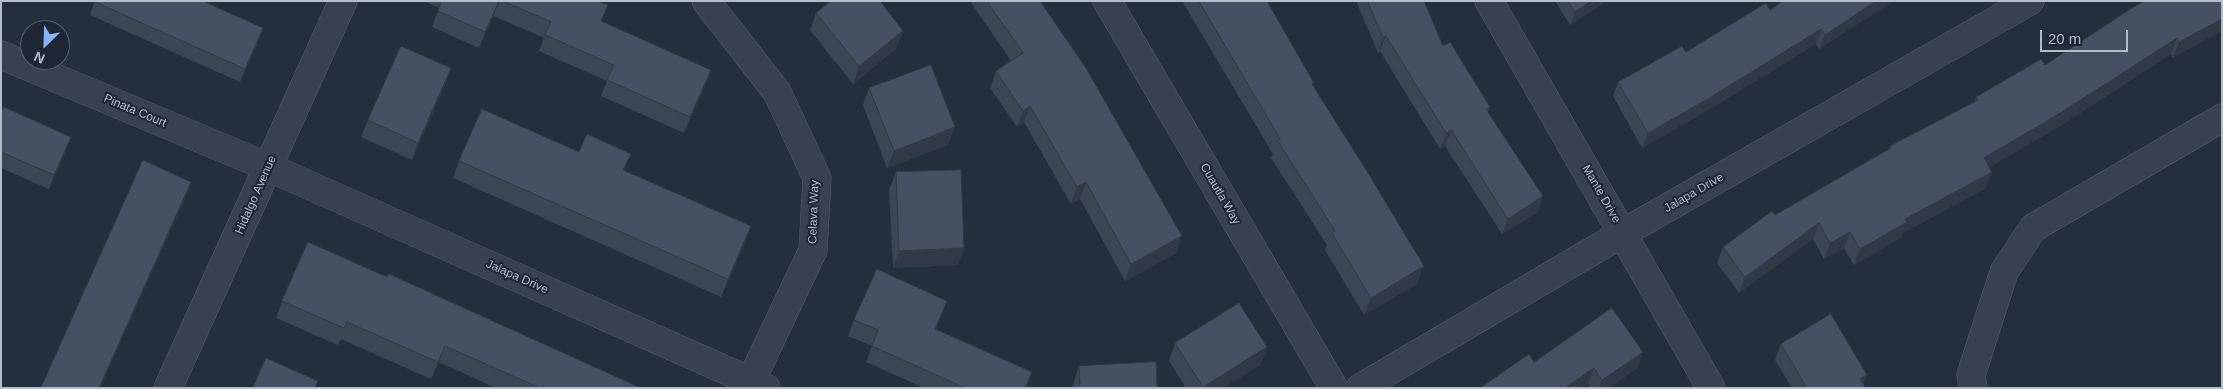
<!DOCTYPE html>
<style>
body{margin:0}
#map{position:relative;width:2223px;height:389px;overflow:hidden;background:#242f3e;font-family:Arial,sans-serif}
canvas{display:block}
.frame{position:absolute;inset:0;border:2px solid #b4bcc9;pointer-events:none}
.north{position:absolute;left:20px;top:20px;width:50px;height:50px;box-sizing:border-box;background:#1d2633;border:1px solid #59626f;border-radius:50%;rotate:204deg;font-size:14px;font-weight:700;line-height:20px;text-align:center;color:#b4bcc9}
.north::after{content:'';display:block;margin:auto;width:18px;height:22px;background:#8ab4f8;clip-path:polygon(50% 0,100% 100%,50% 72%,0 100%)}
.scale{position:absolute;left:2040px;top:30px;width:88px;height:22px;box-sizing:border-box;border:2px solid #b4bcc9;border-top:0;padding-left:6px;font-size:15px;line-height:18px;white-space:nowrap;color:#b4bcc9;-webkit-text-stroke:4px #1d2633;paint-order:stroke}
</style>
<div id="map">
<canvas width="2223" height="389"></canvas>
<div class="frame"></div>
<div class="north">N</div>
<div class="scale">20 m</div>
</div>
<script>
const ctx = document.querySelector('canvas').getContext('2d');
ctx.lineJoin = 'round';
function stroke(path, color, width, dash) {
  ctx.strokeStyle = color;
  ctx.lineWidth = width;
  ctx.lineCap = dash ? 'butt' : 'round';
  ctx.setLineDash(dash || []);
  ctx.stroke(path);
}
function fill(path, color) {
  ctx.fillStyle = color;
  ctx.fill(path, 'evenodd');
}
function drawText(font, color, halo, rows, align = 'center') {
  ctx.font = font + ' Arial,sans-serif';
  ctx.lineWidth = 4;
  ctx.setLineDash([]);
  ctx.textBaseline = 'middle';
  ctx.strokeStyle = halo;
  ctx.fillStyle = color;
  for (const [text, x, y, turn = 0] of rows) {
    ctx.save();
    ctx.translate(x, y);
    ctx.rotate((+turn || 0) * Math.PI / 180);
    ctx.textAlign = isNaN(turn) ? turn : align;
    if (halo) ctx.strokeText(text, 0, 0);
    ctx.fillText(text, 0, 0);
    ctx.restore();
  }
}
const street = new Path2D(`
 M706,1l71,91 40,86 -4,72 -62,131
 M1107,1l227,387
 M1489,1l222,387
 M1,55l267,112 498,221
 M168,388l175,-387
 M1360,388l263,-155 407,-232
 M1973,388l-2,-13 33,-103 29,-44 189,-110`);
stroke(street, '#565f6c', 29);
stroke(street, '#38414e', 28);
fill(new Path2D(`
 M95,1l168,27 -5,14 -18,40 -150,-67z
 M424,1h174l4,20 103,65 -21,47 -83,-37 6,-15 -68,-30 5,-13 -50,-22 -15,32 -47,-21 7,-19z
 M970,1h70l136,252 -51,28 -45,-82 -9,5 -47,-82 -7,5 -27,-39 6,-17 15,-10z
 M1182,1h85l150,283 -53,31 -39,-65 2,-5 -56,-87 2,-4z
 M1356,1h68l19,45 47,61 -2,5 50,100 -36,22 -57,-88 -5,3 -60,-98 -2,2z
 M1555,1h52l-37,24z
 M1783,1h110l-74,48 -3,-5 -111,68 -63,36 -29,-52 5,-14 68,-30 84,-42z
 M2222,1l-49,57 -2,-4 -114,74 -68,39 3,5 -6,16 -83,45 -2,5 -47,27 -10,-17 -20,11 -11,-20 -74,54 -22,-30 6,-16 52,-32 114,-66 1,-3 84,-44 2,-5 69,-32z
 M816,13l81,35 -44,36 -43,-54z
 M451,68l-6,17 -33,75 -51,-23 7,-17z
 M869,88l79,57 -61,23 -24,-63z
 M1,113l65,37 -17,39 -48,-21z
 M579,152l46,19 120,72 -24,54 -268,-119 6,-17z
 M896,172l68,76 -6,17 -65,3 -4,-78z
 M387,277l254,111h-145l-57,-26 -8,17 -90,-40 -3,6 -62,-27 6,-17z
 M947,301l-11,28 96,43 -6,16h-102l-58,-26 6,-16 -24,-10 6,-16z
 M1175,343l86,21 -38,24h-37l-17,-27z
 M1781,344l85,44h-74l-17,-28z
 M1643,352l-6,16 -28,20h-19l-2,-4 -6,4h-102z
 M1079,366l78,22h-84v-4z`), '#3b4654');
fill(new Path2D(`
 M499,1l-5,15 -15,32 6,-16z
 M1591,1h16l-37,24 5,-13z
 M1876,1h17l-74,48 6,-14z
 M2222,19v12l-49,27 6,-16z
 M263,28l-5,14 -18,40 5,-13z
 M1821,29l-5,15 -111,68 -63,36 6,-15z
 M903,31l-6,17 -44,36 6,-18z
 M1386,36l-6,15 -2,2 5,-16z
 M2177,38l-6,16 -114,74 -79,46 6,-16z
 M451,68l-6,17 -33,75 6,-17z
 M711,70l-6,16 -21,47 6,-16z
 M1030,106l-6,16 -7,5 6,-16z
 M955,127l-7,18 -61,23 7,-17z
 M1451,130l-6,16 -5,3 6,-16z
 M71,137l-5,13 -17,39 5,-14z
 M1992,172l-6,16 -83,45 -2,5 -47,27 6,-16 45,-30z
 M191,182l-5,15 -86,191h-1z
 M1086,182l-6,17 -9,5 6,-17z
 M1543,196l-5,16 -36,22 6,-15z
 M1819,223l-6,16 -74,54 6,-16z
 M751,226l-6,17 -24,54 7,-18z
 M1850,232l-6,16 -20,11 6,-16z
 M1182,236l-6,17 -51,28 6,-17z
 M964,248l-6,17 -65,3 6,-17z
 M1424,266l-7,18 -53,31 7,-17z
 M947,301l-6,16 -12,28 6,-16z
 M445,346l-6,16 -8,17 7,-17z
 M1267,347l-6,17 -38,24h-20z
 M1643,352l-6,16 -28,20h-9l2,-8z
 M1594,368l-6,16 -6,4h-17z
 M1867,375l-5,13 -2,-9z`), '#303945');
const building = new Path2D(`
 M95,1h108l60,27 -18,41 -150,-67z
 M442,1h57l-14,31 -47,-21z
 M503,1h95l10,4 -7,16 110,49 -21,47 -83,-37 7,-15 -69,-30 6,-13z
 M831,1h49l23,30 -44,35 -43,-53z
 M987,1h53l46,67 96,168 -51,28 -45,-82 -9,5 -47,-81 -7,5 -27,-40 27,-18z
 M1199,1h68l47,82 -2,1 56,89 56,93 -53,32 -39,-65 3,-2 -57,-90 2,-2z
 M1368,1h56l19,45 7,-4 40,65 -4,2 57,87 -35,23 -57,-89 -5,3 -60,-97 -3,1z
 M1568,1h23l-16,11z
 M1783,1h93l-51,34 -4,-6 -110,68 -63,36 -30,-51 64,-36 4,6 80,-49 4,7z
 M2145,1h77v18l-43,23 -2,-4 -115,74 -78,46 8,14 -87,47 2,3 -47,27 -10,-17 -20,11 -11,-20 -74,54 -22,-30 49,-36 3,4 116,-67 -1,-2 88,-46 -2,-3 65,-38 4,6 87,-57z
 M401,46l50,22 -33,75 -50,-23z
 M931,65l24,62 -61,24 -25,-63z
 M4,107l67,30 -17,38 -53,-23v-39z
 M482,109l97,43 8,-18 44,20 -8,16 128,56 -23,53 -269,-118z
 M143,160l48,22 -92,206h-58z
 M961,170l3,78 -65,3 -3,-79z
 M308,242l79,35 2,-3 252,114h-101l-95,-42 -7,16 -91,-40 -3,6 -62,-27z
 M877,269l70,32 -12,28 97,43 -7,16h-60l-93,-42 6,-16 -24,-10z
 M1239,303l28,44 -64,40 -28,-44z
 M1612,308l31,44 -41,28 -8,-12 -29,20h-85l49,-34 5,8z
 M1831,314l36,61 -7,4 6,9h-59l-26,-44z
 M266,358l52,23 -3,7h-62z
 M1156,362l1,26h-77l-1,-22z`);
fill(building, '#455162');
stroke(building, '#303945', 1);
drawText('12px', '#b4bcc9', '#1d2633', [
 ["Pinata Court",135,111,23],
 ["Jalapa Drive",1694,193,-30],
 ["Cuautla Way",1220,194,60],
 ["Mante Drive",1601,194,60],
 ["Hidalgo Avenue",256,195,-66],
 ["Celava Way",814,212,-88],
 ["Jalapa Drive",517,277,24]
]);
</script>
